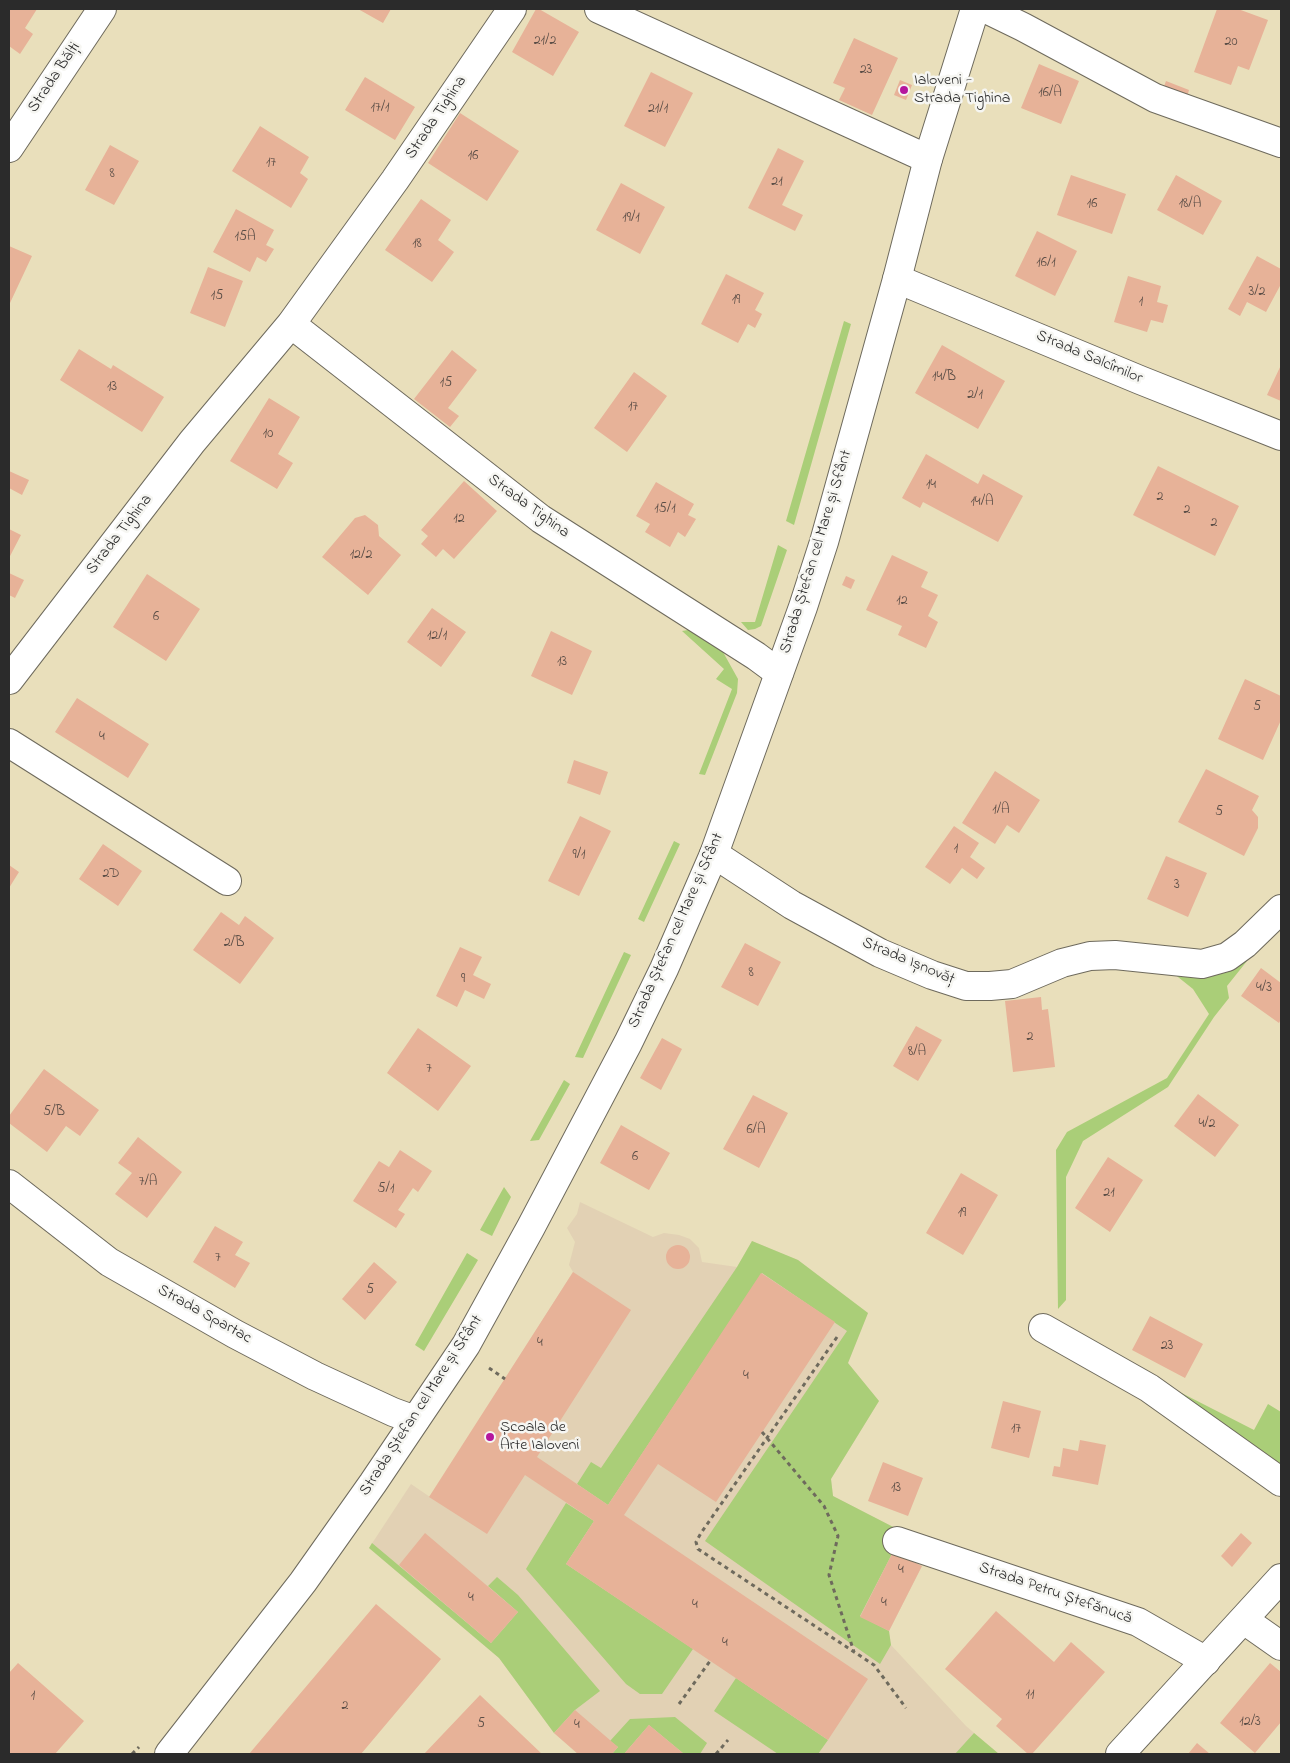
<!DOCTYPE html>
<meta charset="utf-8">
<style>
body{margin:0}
#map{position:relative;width:1290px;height:1763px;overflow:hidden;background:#e9dfbb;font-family:"Indie Flower",sans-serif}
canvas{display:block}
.frame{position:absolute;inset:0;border:10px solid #2b2b2b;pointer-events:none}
</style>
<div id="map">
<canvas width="1290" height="1763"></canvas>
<div class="frame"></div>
</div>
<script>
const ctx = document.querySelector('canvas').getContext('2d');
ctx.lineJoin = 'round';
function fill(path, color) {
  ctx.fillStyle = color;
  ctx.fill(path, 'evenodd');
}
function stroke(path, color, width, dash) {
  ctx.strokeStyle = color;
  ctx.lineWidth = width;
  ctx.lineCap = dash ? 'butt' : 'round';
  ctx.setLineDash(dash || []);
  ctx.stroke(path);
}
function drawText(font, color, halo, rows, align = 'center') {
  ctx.font = font + ' "Indie Flower",sans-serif';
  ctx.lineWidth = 5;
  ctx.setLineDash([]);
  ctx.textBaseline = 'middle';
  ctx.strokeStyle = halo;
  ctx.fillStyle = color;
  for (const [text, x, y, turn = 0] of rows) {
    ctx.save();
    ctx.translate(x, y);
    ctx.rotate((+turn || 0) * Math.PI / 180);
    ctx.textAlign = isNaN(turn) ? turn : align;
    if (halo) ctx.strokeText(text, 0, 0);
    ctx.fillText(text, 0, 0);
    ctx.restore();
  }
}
fill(new Path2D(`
 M580,1202l73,35 11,-4 15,2 11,4 9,9 3,14 35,5 15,-26 46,19 70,53 -20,50 31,38 -48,78 2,17 68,35 -7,21 28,14 -33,65 2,14 75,81 33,28h-421l-24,-21 -55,-75 -130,-110 42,-64 19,13 143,-225 -4,-7 6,-23 -8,-14 10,-14z`), '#e2d1b4');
fill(new Path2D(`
 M844,321l7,3 -57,201 -8,-4z
 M778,545l9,5 -26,76 -6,3 -7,1 -7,-8h14z
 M694,629l16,8 13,15 15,27 -1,14 -32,82 -6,-1 33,-85 -16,-10 8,-10 -42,-38z
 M674,841l6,3 -36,78 -6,-3z
 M624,952l7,3 -48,103 -8,-1z
 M1247,961l-20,25 2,12 -15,19 -46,70 -85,54 -17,36v123l-8,9 -2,-159 11,-18 100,-54 42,-64 -16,-25 -20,-16 38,1z
 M564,1080l6,4 -31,56 -9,1z
 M504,1187l7,10 -19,39 -12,-6z
 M752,1241l46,19 70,53 -20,50 31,38 -48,78 2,17 68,35 -8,21 -33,64 29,15 2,14 -11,19 -175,-123 142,-210 -85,-58 -154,232 -31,-21 14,-22 10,6 136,-201z
 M467,1253l11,7 -54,91 -9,-6z
 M1158,1381l96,49 14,-26 13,8v52l-64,-38z
 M566,1503l28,18 -28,43 127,85 -31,45h-22l-14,-10 -100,-115z
 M372,1543l119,100 27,-31 -30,-26 9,-9 21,18 82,96 -25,19 -21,23 -55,-75 -130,-110z
 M736,1678l92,62 -10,14h-40l-64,-43z
 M675,1717l32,26 -7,11h-16l-35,-29 -25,29h-12l6,-7 -8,-6 20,-22z
 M974,1733l25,21h-44z`), '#aace78');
fill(new Path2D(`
 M9,9h28l-12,19 8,6 -13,20 -11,-8z
 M358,9h33l-8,14z
 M536,9h3l40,23 -26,44 -41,-24z
 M1217,9h21l30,11 -19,50 -11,-4 -7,19 -37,-13z
 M854,38l44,20 -26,57 -33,-15 6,-12 -12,-5z
 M1039,64l40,17 -18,43 -40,-16z
 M651,72l42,21 -28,54 -41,-21z
 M365,77l50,30 -20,33 -50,-30z
 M900,80l12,5 -6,15 -12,-5z
 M1166,81l23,9 -3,11 -24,-9z
 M460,113l59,38 -32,50 -59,-38z
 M260,126l49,31 -9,16 8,6 -17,29 -59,-37z
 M110,145l29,16 -25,44 -29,-15z
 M778,148l26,13 -22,44 21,10 -8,16 -47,-23z
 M1071,175l55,19 -14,40 -55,-19z
 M1176,175l46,26 -19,34 -46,-25z
 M621,183l44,24 -25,47 -44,-24z
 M421,199l30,21 -13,20 16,12 -22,30 -47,-32z
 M236,209l38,21 -8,15 8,4 -8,13 -9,-5 -7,15 -37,-20z
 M1037,231l40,20 -22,45 -40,-20z
 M9,246l23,10 -22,47 -1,-1z
 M1257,256l24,13v15l-15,28 -19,-10 -7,14 -12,-7z
 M208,267l35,14 -18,46 -35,-14z
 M726,274l38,19 -9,17 7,4 -7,14 -7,-4 -10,19 -37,-19z
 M1128,276l33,10 -4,16 11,3 -5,18 -12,-3 -4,12 -33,-10z
 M942,345l63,36 -27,48 -63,-36z
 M79,349l32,20 2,-4 51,32 -22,35 -82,-52z
 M452,350l25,20 -29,38 11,8 -9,11 -36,-28z
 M1281,365v36l-14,-6z
 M634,372l33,24 -40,56 -33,-24z
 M269,398l31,19 -22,37 15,9 -16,26 -47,-28z
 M926,454l52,30 5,-10 40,22 -25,46 -75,-40 -3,6 -18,-10z
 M1158,466l81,40 -24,50 -82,-41z
 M9,471l20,9 -7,15 -13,-7z
 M464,481l33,30 -43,48 -11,-10 -7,8 -15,-13 7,-8 -7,-6z
 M656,482l38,22 -6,11 8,4 -11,18 -7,-5 -8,15 -25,-15 5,-8 -14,-8z
 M365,515l13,10 1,11 22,19 -33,40 -46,-38 33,-39z
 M9,529l12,6 -12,23z
 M892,555l36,17 -7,15 17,8 -10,21 10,6 -12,26 -28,-13 4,-9 -36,-16z
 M9,573l15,7 -9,18 -6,-3z
 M147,574l53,35 -34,52 -53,-34z
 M846,576l9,4 -4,9 -9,-4z
 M432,608l34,24 -25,35 -34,-25z
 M551,631l41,20 -20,44 -41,-19z
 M1245,679l36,17v24l-18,40 -45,-21z
 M77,698l72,46 -21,34 -73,-46z
 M574,760l34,12 -8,23 -33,-12z
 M1206,769l53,27 -7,14 6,7v11l-14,28 -66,-34z
 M995,771l45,29 -21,33 -12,-8 -12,19 -33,-21z
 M580,816l31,15 -32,65 -31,-15z
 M954,826l25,17 -9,14 15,11 -8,11 -15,-11 -12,16 -25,-17z
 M103,844l39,27 -24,35 -39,-27z
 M1166,856l41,17 -19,44 -41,-18z
 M9,865l10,7 -10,16z
 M221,912l18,13 6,-9 29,22 -34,46 -47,-34z
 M745,943l36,19 -23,44 -37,-19z
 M460,947l22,10 -9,18 18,9 -7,15 -19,-9 -8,17 -21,-11z
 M1261,968l20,15v36l-2,4 -38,-27z
 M1041,997l1,13 6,-1 7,58 -42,5 -8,-71z
 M916,1026l26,14 -24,41 -25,-15z
 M418,1028l53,38 -33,45 -51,-38z
 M662,1038l20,11 -21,41 -21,-12z
 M44,1069l55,41 -19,26 -14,-10 -19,26 -38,-29v-7z
 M1198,1094l41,31 -24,32 -41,-31z
 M753,1095l35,18 -29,55 -36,-19z
 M621,1125l49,28 -21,37 -49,-27z
 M138,1137l44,35 -35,46 -32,-24 17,-21 -14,-10z
 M400,1150l32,21 -14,21 -5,-4 -15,22 7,4 -9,14 -43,-27 26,-40 10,6z
 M1108,1157l35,23 -33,52 -35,-24z
 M961,1173l37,22 -35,60 -37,-22z
 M215,1226l28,16 -8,13 15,8 -15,25 -42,-26z
 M666 1257a12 12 0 1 1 24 0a12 12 0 1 1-24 0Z
 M374,1262l23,20 -32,38 -23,-21z
 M573,1272l58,38 -94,147 71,48 153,-232 74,49 -119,180 -58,-38 -34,51 244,164 -40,61 -262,-176 28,-43 -69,-46 -38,59 -58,-37z
 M1150,1316l53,28 -18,34 -53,-28z
 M1003,1401l38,10 -12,47 -38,-10z
 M1080,1440l26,5 -8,40 -46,-9 2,-10 6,1 3,-19 15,3z
 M883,1462l40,16 -15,38 -40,-15z
 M425,1533l93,79 -27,31 -92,-78z
 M1241,1533l11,10 -20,24 -11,-11z
 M893,1552l29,14 -33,65 -29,-14z
 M376,1604l65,55 -80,95h-112z
 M996,1611l58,51 17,-20 34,30 -73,82h-4l-32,-28 6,-7 -57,-50z
 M18,1663l66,58 -29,33h-46v-81z
 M1270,1663l11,9v50l-26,31 -35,-30z
 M480,1695l62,59h-118z
 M575,1710l43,37 -6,7h-34l-24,-21z
 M649,1725l35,29h-60z
 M1197,1743l13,11h-22z`), '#e7b298');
const minor = new Path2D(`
 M599,9l329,150
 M986,9l37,18 132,71 126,45
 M9,148l93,-139
 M897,279l243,101 141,56
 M291,324l250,195 215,137 23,17
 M9,680l183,-238 99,-118 104,-144 117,-171
 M9,743l218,138
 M714,854l78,51 88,48 52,22 34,11h24l22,-2 50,-21 28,-7 25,-1 87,9 25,-7 18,-13 36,-35
 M9,1184l100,78 126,72 80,42 78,36 22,8
 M1043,1328l106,60 132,94
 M897,1541l241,81 68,39
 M1244,1620l37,26`);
const major = new Path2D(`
 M169,1754l134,-172 70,-99 93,-138 65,-118 97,-184 36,-74 50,-115 89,-247 21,-65 73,-263 31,-120 47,-150
 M1120,1754l161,-176`);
stroke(minor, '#6e6a5d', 30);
stroke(major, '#6e6a5d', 30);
stroke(new Path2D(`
 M837,1337l-136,196 -5,9 2,7 176,116 32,43
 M489,1368l16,11
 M762,1432l62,74 14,30 -9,39 25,77
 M679,1704l31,-43
 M132,1754l7,-7
 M716,1754l12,-14`), '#6e6a5d', 3, [4, 4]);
stroke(minor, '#fff', 28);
stroke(major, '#fff', 28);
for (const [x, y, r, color] of [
 [904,90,5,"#b5179e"],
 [490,1437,5,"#b5179e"]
]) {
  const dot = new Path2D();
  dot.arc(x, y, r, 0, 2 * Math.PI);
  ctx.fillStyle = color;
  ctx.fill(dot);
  stroke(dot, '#f6f6f2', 2);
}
drawText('14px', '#5a4d46', null, [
 ["21/2",545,42],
 ["20",1231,43],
 ["23",866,71],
 ["16/A",1050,94],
 ["17/1",380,109],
 ["21/1",658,110],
 ["16",473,157],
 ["17",271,164],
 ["8",112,175],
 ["21",777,183],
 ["16",1092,205],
 ["18/A",1190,205],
 ["19/1",631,219],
 ["15A",245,238],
 ["18",417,245],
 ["16/1",1046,264],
 ["3/2",1257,293],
 ["15",217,297],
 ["19",736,301],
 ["1",1141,303],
 ["14/B",944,378],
 ["15",446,384],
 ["13",112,388],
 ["2/1",975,396],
 ["17",633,408],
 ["10",268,435],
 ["14",931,486],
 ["2",1160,498],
 ["14/A",982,503],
 ["15/1",665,510],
 ["2",1187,511],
 ["12",459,520],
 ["2",1214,524],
 ["12/2",361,556],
 ["12",902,602],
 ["6",156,618],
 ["12/1",437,637],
 ["13",562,663],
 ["5",1257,708],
 ["4",102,738],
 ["1/A",1001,811],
 ["5",1219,813],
 ["1",956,850],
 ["9/1",579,856],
 ["2D",111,875],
 ["3",1177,886],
 ["2/B",234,944],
 ["8",751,974],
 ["9",463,980],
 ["4/3",1264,989],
 ["2",1030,1038],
 ["8/A",917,1053],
 ["7",429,1070],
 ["5/B",54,1113],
 ["4/2",1207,1125],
 ["6/A",756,1131],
 ["6",635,1158],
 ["7/A",148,1183],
 ["5/1",386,1190],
 ["21",1109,1194],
 ["19",962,1214],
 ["7",218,1259],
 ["5",370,1291],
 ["4",540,1344],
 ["23",1167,1347],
 ["4",746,1377],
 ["17",1016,1430],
 ["13",896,1489],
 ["4",901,1571],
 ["4",471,1599],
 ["4",884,1604],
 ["4",695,1606],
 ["4",725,1644],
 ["11",1030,1696],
 ["1",33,1697],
 ["2",345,1707],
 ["12/3",1250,1723],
 ["5",481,1725],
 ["4",577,1726]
]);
drawText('16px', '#2b2b2b', '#f6f6f2', [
 ["Strada Bălți",55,78,-56],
 ["Strada Tighina",437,118,-56],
 ["Strada Salcîmilor",1089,358,23],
 ["Strada Tighina",528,507,36],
 ["Strada Tighina",120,535,-52],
 ["Strada Ștefan cel Mare și Sfânt",817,552,-73],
 ["Strada Ștefan cel Mare și Sfânt",677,931,-66],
 ["Strada Ișnovăț",908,962,23],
 ["Strada Spartac",204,1315,29],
 ["Strada Ștefan cel Mare și Sfânt",422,1406,-57],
 ["Strada Petru Ștefănucă",1055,1594,19]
]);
drawText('16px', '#2b2b2b', '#f6f6f2', [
 ["Ialoveni -",914,81],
 ["Strada Tighina",914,99],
 ["Școala de",500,1428],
 ["Arte Ialoveni",500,1446]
], 'left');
</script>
